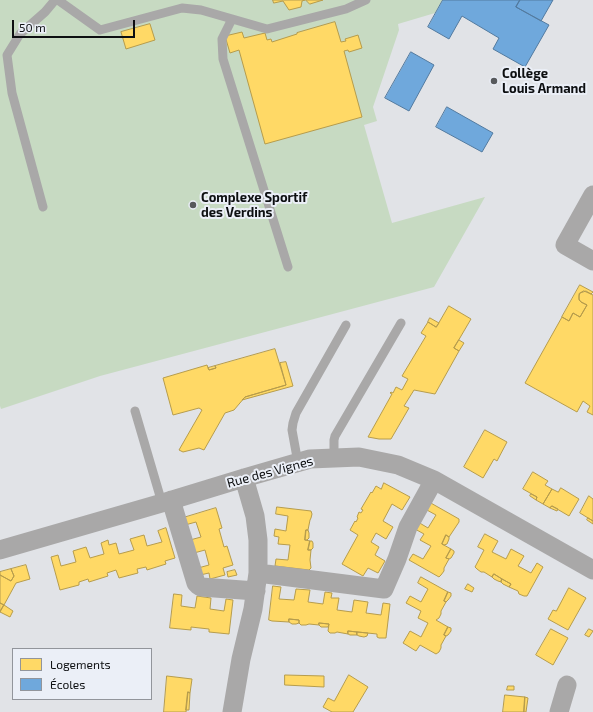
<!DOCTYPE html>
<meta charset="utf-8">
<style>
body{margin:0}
#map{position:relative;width:593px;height:712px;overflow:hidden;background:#e1e3e7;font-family:"Exo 2",sans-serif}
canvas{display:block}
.legend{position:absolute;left:12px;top:648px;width:140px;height:52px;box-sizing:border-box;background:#ebeff7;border:1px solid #92959b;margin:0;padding:5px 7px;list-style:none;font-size:12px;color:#0d0f11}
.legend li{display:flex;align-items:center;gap:8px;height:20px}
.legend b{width:20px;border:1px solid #92959b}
.scale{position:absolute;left:12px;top:20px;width:123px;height:18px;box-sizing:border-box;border:2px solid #0d0f11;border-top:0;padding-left:5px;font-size:12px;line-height:14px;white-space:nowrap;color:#0d0f11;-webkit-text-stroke:3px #ebeff7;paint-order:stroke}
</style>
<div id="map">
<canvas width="593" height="712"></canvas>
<ul class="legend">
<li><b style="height:11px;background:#ffd966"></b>Logements</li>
<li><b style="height:11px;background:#6fa8dc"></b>Écoles</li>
</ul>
<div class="scale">50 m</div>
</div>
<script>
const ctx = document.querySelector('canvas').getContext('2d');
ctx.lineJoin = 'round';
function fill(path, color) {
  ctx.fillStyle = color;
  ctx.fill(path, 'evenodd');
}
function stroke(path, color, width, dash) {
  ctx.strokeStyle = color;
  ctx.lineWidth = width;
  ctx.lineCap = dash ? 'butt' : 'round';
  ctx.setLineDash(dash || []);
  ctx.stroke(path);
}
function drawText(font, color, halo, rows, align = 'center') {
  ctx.font = font + ' "Exo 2",sans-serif';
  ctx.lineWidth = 4;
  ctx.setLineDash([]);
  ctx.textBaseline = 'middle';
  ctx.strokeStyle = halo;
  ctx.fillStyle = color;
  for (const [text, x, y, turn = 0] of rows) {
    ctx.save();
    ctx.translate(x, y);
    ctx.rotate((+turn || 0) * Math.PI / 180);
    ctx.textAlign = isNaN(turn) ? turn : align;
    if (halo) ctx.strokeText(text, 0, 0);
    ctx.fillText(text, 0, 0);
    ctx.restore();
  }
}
fill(new Path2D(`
 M0,0h443l-8,13 -37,11 1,6 -26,77 4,14 -13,4 28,98 93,-26 -51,90 -334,89 -99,33 -1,-3z`), '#c7dac2');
const homes = new Path2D(`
 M273,0h32l-3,1 -1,6 -12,3 -6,-9 -9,2z
 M306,0h17l-13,4z
 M335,22l6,20 5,-1 -1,-2 13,-4 4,13 -13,4 -1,-2 -4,1 18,66 -97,27 -26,-94 -9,3 -5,-17 17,-4 2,6 21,-5 2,7 4,-1 1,3 25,-8v-1z
 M150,24l5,16 -29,9 -5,-17z
 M580,285l13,7 -2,2 -5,-3 -6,2 -1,3v4l2,2 6,3 -7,12 -7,-4 -4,8 -7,-4z
 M584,291l9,4v120l-6,-3 3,-6 -7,-5 -6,11 -52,-29 37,-66 7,4 4,-8 7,4 7,-12 -6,-3 -2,-3v-5z
 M449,306l22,13 -17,29 5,3 -24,43 -21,-4 -10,16 5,2 -18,31h-12l-11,-2 24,-43 -2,-1 1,-1 2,1 3,-6 6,3 6,-11 -6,-3 24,-40 -5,-3 7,-11 8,5z
 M430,318l9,5 -3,4 -8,-5z
 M459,340l5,3 -5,8 -5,-3z
 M275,349l11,36 -41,12 -11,13 -9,3 -21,37 -5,-2 -16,4 -4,-2 23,-40 -3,-2 -26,7 -10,-37 44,-13 2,5 7,-2 -1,-2z
 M286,362l7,24 -51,14 3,-3 41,-12 -6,-22z
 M215,366l1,2 -7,2 -1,-2z
 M485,430l22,12 -10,19 -3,-2 -11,19 -19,-11z
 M533,472l15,9 -3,4 7,4 -9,15 -7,-4 1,-3 -14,-8z
 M384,483l26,14 -8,13 -10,-6 -9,17 10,6 -7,12 -10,-6 -5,9 8,5 -4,8 10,6 -7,12 -10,-5 -5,8 -21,-12 16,-29 -8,-5 5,-9 1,1 2,-4 -1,-1 2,-5 2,1 2,-3 -2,-1 10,-17 1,1 4,-7 5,3z
 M561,488l18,11 -10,17 -17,-10 -2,2 -7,-4 9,-15 6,3z
 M531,494l6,3 -1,3 -6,-4z
 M589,496l4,3v22l-13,-8z
 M429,502l30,17v3l-10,15 -3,-2 -4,9 9,5 -5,9 3,1 -5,9v3l-3,4 -2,2 -30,-17 4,-6 10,5 8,-13 -11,-6 4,-6 -9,-5 3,-7 10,6 8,-13 -11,-6z
 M552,506l6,3 -1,2 -7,-3z
 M277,507l34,4 1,3 -1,4 -1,2 -2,10h-2l-1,10 5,1 -2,9h3l-1,10 1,8 -2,2 -34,-4 1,-7 12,1 2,-15 -12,-1 1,-7 -5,-1 1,-7 11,2 2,-15 -12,-2z
 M216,508l6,20 -3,1 5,18 3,-1 6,19 -10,3 2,7 -15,4 -1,-6 -9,2 -2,-7 11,-3 -4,-15 -11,3 -4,-13 11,-3 -5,-15 -11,3 -2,-7z
 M588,518l5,3v3l-6,-4z
 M166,528l9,30 -10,3 1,3 -19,6 -1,-3 -9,2 1,4 -19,5 -3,-8 -9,3 1,3 -19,6 -1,-3 -9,3v3l-19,5 -9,-33 7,-2 3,11 15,-4 -3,-11 13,-4 4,11 14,-4 -3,-11 7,-3 1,5 7,-2 3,11 15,-4 -4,-11 14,-4 3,11 15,-4 -4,-11z
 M306,530h2l1,3v5l-2,2h-2z
 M485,534l13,7 -6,11 14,7 5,-10 13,7 -6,10 13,7 6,-10 6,4 -16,29h-3l-5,-2 -1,-3 -9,-4 2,-3 -9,-5 -8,-5 -2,3 -8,-5h-3l-4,-3 -2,-2 9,-17 -6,-3z
 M446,535l3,2v2l-2,5 -3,1 -2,-1z
 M310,541h2l1,2v5l-2,2h-3z
 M451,549l3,2v2l-3,5 -2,1 -3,-1z
 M26,565l4,14 -14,4 -12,22 -4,-2v-28l11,6 3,-5 -3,-7z
 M11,569l3,7 -3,5 -11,-6v-3z
 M235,570l2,5 -9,2 -1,-5z
 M494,574l8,5 -1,3 -3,-1 -4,-2 -2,-2z
 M421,577l27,15 -4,9 2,1 -5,9v3l-2,4 -3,2 12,7 -4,8 2,1 -5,9v3l-2,4 -3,2 -16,-9 -4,6 -13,-8 7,-12 11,6 7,-14 -10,-5 3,-7 -15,-8 4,-7 11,6 7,-13 -10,-6z
 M502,579l9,5 -2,3 -6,-3 -2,-2z
 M468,584l6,4 -2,4 -7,-3z
 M273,586l8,1 -2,12 15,1 2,-11 14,1 -2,12 15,2 2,-12 7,1 -1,5h8l-2,12 15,2 2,-12 14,2 -2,11 15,2 2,-12 7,1 -4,34h-7l-2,-1v-3l-29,-3v3l-11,-2 -2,1h-5l-2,-2 1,-7 -10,-1v2l-10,-1 -3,1h-5l-2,-2v-3l-10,-1v3l-17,-1 -3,-1z
 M569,588l17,10 -18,32 -20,-11 5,-9 3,1z
 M448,592l3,1v3l-3,4 -2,2 -2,-1z
 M174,594l8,1 -1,11 14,2 2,-12 14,2 -1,11 14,2 2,-12 7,1 -4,34 -20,-2v-3l-18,-2v3l-21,-2z
 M0,603l4,2 -4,7z
 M4,605l9,6 -3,6 -10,-5z
 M289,619l10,1v3l-3,1h-4l-3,-2z
 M319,623l10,1 -1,3h-7l-2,-2z
 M448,627l3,1v3l-3,4 -2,1 -2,-1z
 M551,629l17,9 -15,27 -17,-10z
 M589,629l4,2 -4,6 -4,-2z
 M348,631l9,1v3h-7l-2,-1z
 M357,632l11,1 -1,3 -3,1 -5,-1 -2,-1z
 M285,675l39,1v11l-39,-2z
 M349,675l19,12 -15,25h-21l-9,-5 5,-9 6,3z
 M167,676l25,3 -2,14 -2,-1 -2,20h-22z
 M508,686h6v4h-7z
 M188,692l2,1 -1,17h-3z
 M505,695l20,2 -1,15h-21z
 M525,697l3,1 -2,14h-2z`);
fill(homes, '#ffd966');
stroke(homes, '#b69c4c', 1);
const schools = new Path2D(`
 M443,0h77l-4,7 33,18 -24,42 -32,-18 6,-11 -37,-22 -13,23 -21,-12z
 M520,0h33l-12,21 -25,-14z
 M411,52l23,13 -25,46 -24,-13z
 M447,107l46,26 -11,19 -46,-25z`);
fill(schools, '#6fa8dc');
stroke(schools, '#527a9f', 1);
stroke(new Path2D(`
 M58,0l42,30 82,-22 19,2 66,19 79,-20 20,-9
 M232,19l-10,20 1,20 65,208
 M43,207l-31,-114 -5,-38 13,-21 25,-22 10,-12
 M135,411l27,92
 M334,458v-18l1,-4 66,-113
 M298,463l-6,-33 1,-7 3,-10 50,-88`), '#a9a8a8', 9);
stroke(new Path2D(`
 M593,195l-28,50 28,16
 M171,500l25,83 2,2 3,2 55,4
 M0,550l162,-47 82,-25 66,-19 49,-2 39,8 36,15 159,90
 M258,573l126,16 13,-30 11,-32 26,-47
 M232,712l9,-53 12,-50 5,-36v-33l-3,-24 -11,-38
 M559,712l8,-27`), '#a9a8a8', 19);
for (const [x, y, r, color] of [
 [494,81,4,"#57595c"],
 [193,205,4,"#57595c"]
]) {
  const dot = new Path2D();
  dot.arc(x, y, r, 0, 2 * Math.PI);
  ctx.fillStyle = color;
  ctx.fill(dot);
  stroke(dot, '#ebeff7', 1.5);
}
drawText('bold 13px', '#0d0f11', '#ebeff7', [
 ["Collège",502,74],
 ["Louis Armand",502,89],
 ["Complexe Sportif",201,198],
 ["des Verdins",201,213]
], 'left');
drawText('13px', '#0d0f11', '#ebeff7', [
 ["Rue des Vignes",270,472,-15]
]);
</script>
